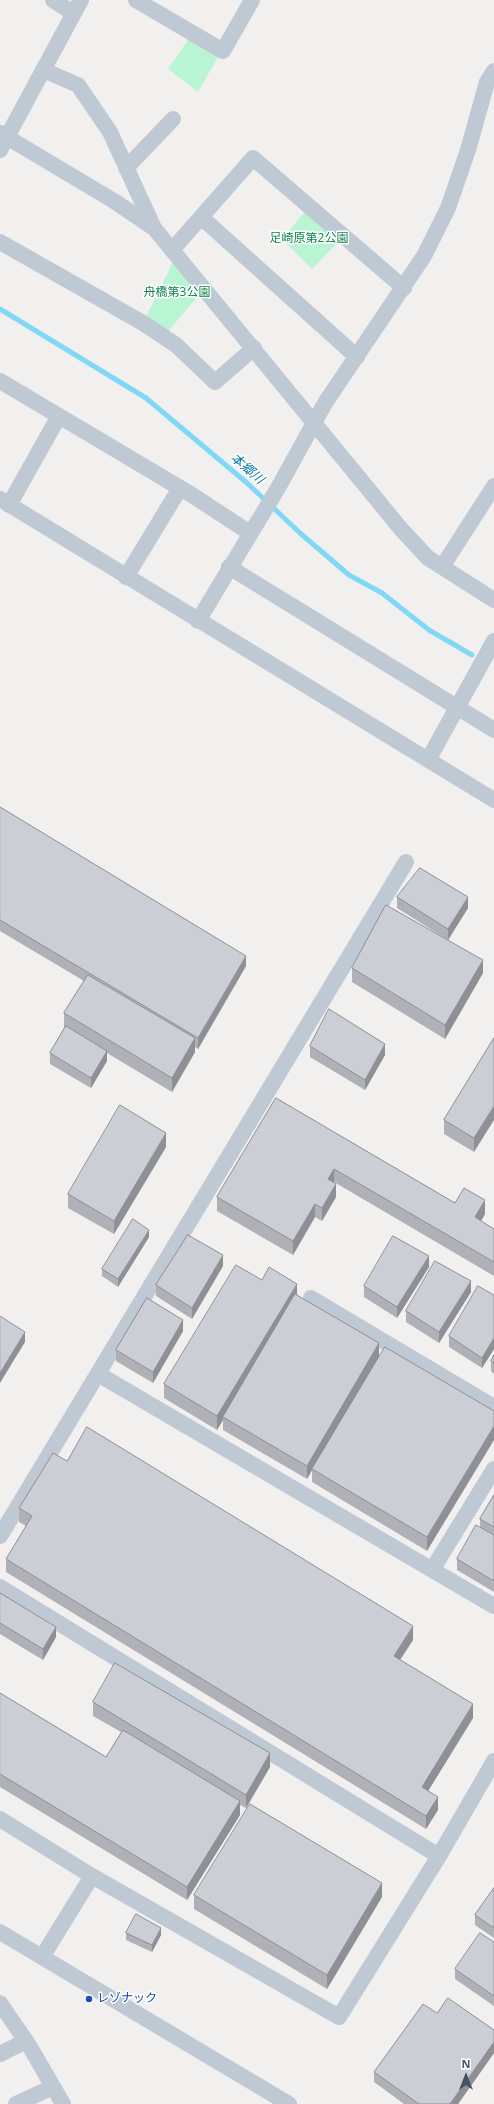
<!DOCTYPE html>
<meta charset="utf-8">
<style>
body{margin:0}
#map{position:relative;width:494px;height:2104px;overflow:hidden;background:#f2efef;font-family:"Open Sans",sans-serif}
canvas{display:block}
.north{position:absolute;left:446px;top:2056px;width:40px;height:40px;-webkit-text-stroke:3px #fff;paint-order:stroke;rotate:0deg;font-size:11px;font-weight:700;line-height:16px;text-align:center;color:#45525f}
.north::after{content:'';display:block;margin:auto;width:14px;height:18px;background:#45525f;clip-path:polygon(50% 0,100% 100%,50% 72%,0 100%)}
</style>
<div id="map">
<canvas width="494" height="2104"></canvas>
<div class="north">N</div>
</div>
<script>
const ctx = document.querySelector('canvas').getContext('2d');
ctx.lineJoin = 'round';
function fill(path, color) {
  ctx.fillStyle = color;
  ctx.fill(path, 'evenodd');
}
function stroke(path, color, width, dash) {
  ctx.strokeStyle = color;
  ctx.lineWidth = width;
  ctx.lineCap = dash ? 'butt' : 'round';
  ctx.setLineDash(dash || []);
  ctx.stroke(path);
}
function drawText(font, color, halo, rows, align = 'center') {
  ctx.font = font + ' "Open Sans","Noto Sans JP",sans-serif';
  ctx.lineWidth = 3;
  ctx.setLineDash([]);
  ctx.textBaseline = 'middle';
  ctx.strokeStyle = halo;
  ctx.fillStyle = color;
  for (const [text, x, y, turn = 0] of rows) {
    ctx.save();
    ctx.translate(x, y);
    ctx.rotate((+turn || 0) * Math.PI / 180);
    ctx.textAlign = isNaN(turn) ? turn : align;
    if (halo) ctx.strokeText(text, 0, 0);
    ctx.fillText(text, 0, 0);
    ctx.restore();
  }
}
fill(new Path2D(`
 M190,37l29,18 -21,37 -30,-23z
 M307,209l33,31 -28,29 -30,-30z
 M174,260l27,32 -35,42 -23,-11z`), '#b9f4d3');
stroke(new Path2D(`
 M0,309l146,89 101,85 53,50 49,42 33,18 47,37 43,25`), '#81d8f6', 5);
stroke(new Path2D(`
 M53,0l20,13
 M136,0l87,51 29,-51
 M43,70l35,15 32,47 44,96
 M0,133l114,68 40,27 247,301 27,29 66,42
 M0,150l81,-150
 M126,168l47,-49
 M201,217l156,140
 M0,242l143,81 33,22 39,37 39,-34
 M172,250l81,-92 151,130
 M0,381l192,114 58,38
 M0,499l494,301
 M9,505l50,-89
 M229,567l265,163
 M442,567l52,-81
 M126,577l54,-89
 M198,621l80,-133 47,-85 99,-147 24,-48 20,-58 19,-68 7,-11
 M428,760l66,-119
 M311,1298l183,109
 M98,1374l396,232
 M0,1536l406,-674
 M432,1570l62,-101
 M0,1587l439,269 -100,161 -247,-141
 M0,1819l92,57 -50,81
 M439,1856l55,-95
 M0,1932l289,172
 M0,2003l30,44 33,57
 M0,2054l26,-13
 M16,2104l37,-17`), '#bec9d3', 16);
fill(new Path2D(`
 M0,807l246,159 -48,83 -3,-2v5l-23,40 -65,-39v8l-16,27 -41,-24v-11l15,-26h-1v-14l20,-32 -84,-50z
 M397,897l71,11 -20,32 -51,-32z
 M352,968l131,5 -38,66 -93,-57z
 M494,1038l-20,114 -30,-18v-14z
 M310,1046l75,9 -20,35 -55,-33z
 M276,1098l179,105 30,11 -4,7 13,8v47l-160,-94 2,15 -14,24 -7,-4 -22,38 -76,-44v-14z
 M166,1147l-52,87 -46,-26v-14z
 M149,1237l-31,50 -16,-11v-7z
 M223,1266l-31,53 -36,-23v-11z
 M429,1267l-32,51 -33,-21v-11z
 M262,1280l35,15 82,61 115,55 -67,140 -115,-69v-12l-5,9 -84,-49v-10l-6,10 -53,-32v-14z
 M471,1292l-32,51 -33,-21v-11z
 M494,1295v54l-12,19 -33,-21v-11z
 M183,1331l-30,52 -37,-22v-11z
 M494,1355v19l-3,-3v-10z
 M67,1461l346,179 -13,20 73,58 -45,73 10,19 -12,19 -420,-257v-13l20,-33 -7,-4v-14z
 M494,1495v97l-37,-22v-11l23,-32v-8z
 M0,1593l56,44 -13,23 -43,-26z
 M0,1693l106,64 15,-25 -28,-16v-14l177,65 -24,41 -6,-3v10l-53,85 -187,-113z
 M494,1888v50l-19,-13v-10z
 M194,1895l188,2 -55,92 -133,-80z
 M126,1933l35,2 -9,17 -26,-12z
 M494,1942v64l-39,-27v-10z
 M437,2013l57,17v23l-36,51h-54l-30,-22v-10z`), '#afb1b7');
fill(new Path2D(`
 M468,897v11l-20,32v-11z
 M246,956v10l-48,83v-11z
 M483,960v13l-38,66v-14z
 M195,1038v14l-23,40v-14z
 M385,1044v11l-20,35v-10z
 M107,1051v10l-16,27v-10z
 M494,1106v14l-20,32v-14z
 M166,1133v14l-52,87v-13z
 M334,1169v13l-6,11v-14z
 M336,1184v13l-14,24v-13z
 M485,1200v14l-10,17v-14z
 M315,1204v13l-22,38v-14z
 M149,1230v7l-31,50v-8z
 M223,1255v11l-31,53v-11z
 M429,1256v11l-32,51v-11z
 M471,1281v11l-32,51v-11z
 M297,1284v14l-74,119v3l-6,10v-14z
 M183,1320v11l-30,52v-11z
 M25,1332v10l-25,41v-10z
 M494,1338v11l-12,19v-10z
 M379,1343v13l-67,113v1l-5,9v-13z
 M494,1426v14l-67,111v-14z
 M413,1626v14l-19,29v-13z
 M56,1627v10l-13,23v-11z
 M473,1704v14l-51,83v-14z
 M270,1753v14l-24,41v-13z
 M438,1797v13l-12,19v-13z
 M240,1801v14l-53,85v-13z
 M382,1883v14l-55,92v-14z
 M161,1928v7l-9,17v-7z
 M494,2042v11l-36,51h-8z`), '#8e9095');
const building = new Path2D(`
 M0,807l246,149 -48,82 -198,-118z
 M420,868l48,29 -20,32 -51,-32z
 M386,905l97,55 -38,65 -93,-57z
 M88,975l107,63 -23,40 -108,-65z
 M329,1009l56,35 -20,36 -55,-34z
 M66,1026l41,25 -16,27 -41,-25z
 M494,1038v68l-20,32 -30,-18z
 M276,1098l179,105 9,-15 21,12 -10,17 19,12v33l-160,-93 -6,10 8,5 -14,24 -7,-4 -22,37 -76,-44z
 M120,1105l46,28 -52,88 -46,-27z
 M133,1219l16,11 -31,49 -16,-10z
 M188,1235l35,20 -31,53 -36,-23z
 M393,1236l36,20 -32,51 -33,-21z
 M435,1261l36,20 -32,51 -33,-21z
 M236,1265l26,15 7,-13 28,17 -80,132 -53,-32z
 M478,1286l16,9v43l-12,20 -33,-22z
 M295,1294l84,49 -72,123 -84,-49z
 M147,1298l36,22 -30,52 -37,-22z
 M0,1316l25,16 -25,41z
 M385,1347l109,64v15l-67,111 -115,-68z
 M494,1355v8l-3,-2z
 M87,1427l326,199 -19,30 79,48 -51,83 16,10 -12,19 -420,-257 26,-43 -13,-8 34,-55 14,8z
 M494,1495v32l-14,-8z
 M476,1525l18,10v46l-37,-22z
 M0,1593l56,34 -13,22 -43,-26z
 M115,1663l155,90 -24,42 -153,-93z
 M0,1693l106,64 17,-27 117,71 -53,86 -187,-113z
 M250,1804l132,79 -55,92 -133,-80z
 M494,1888v40l-19,-13z
 M136,1914l25,14 -9,17 -26,-12z
 M480,1933l14,9v54l-39,-27z
 M448,1998l46,32v12l-44,62h-31l-45,-32 49,-68 14,9z`);
fill(building, '#cbced5');
stroke(building, '#8e9095', 1);
for (const [x, y, r, color] of [
 [89,1999,4,"#1a4fb4"]
]) {
  const dot = new Path2D();
  dot.arc(x, y, r, 0, 2 * Math.PI);
  ctx.fillStyle = color;
  ctx.fill(dot);
  stroke(dot, '#fff', 1.5);
}
drawText('12px', '#0c844e', '#fff', [
 ["足崎原第2公園",309,239],
 ["舟橋第3公園",177,293]
]);
drawText('12px', '#164399', '#fff', [
 ["レゾナック",97,1999]
], 'left');
drawText('italic 13px', '#027ca6', '#fff', [
 ["本郷川",247,469,41]
]);
</script>
